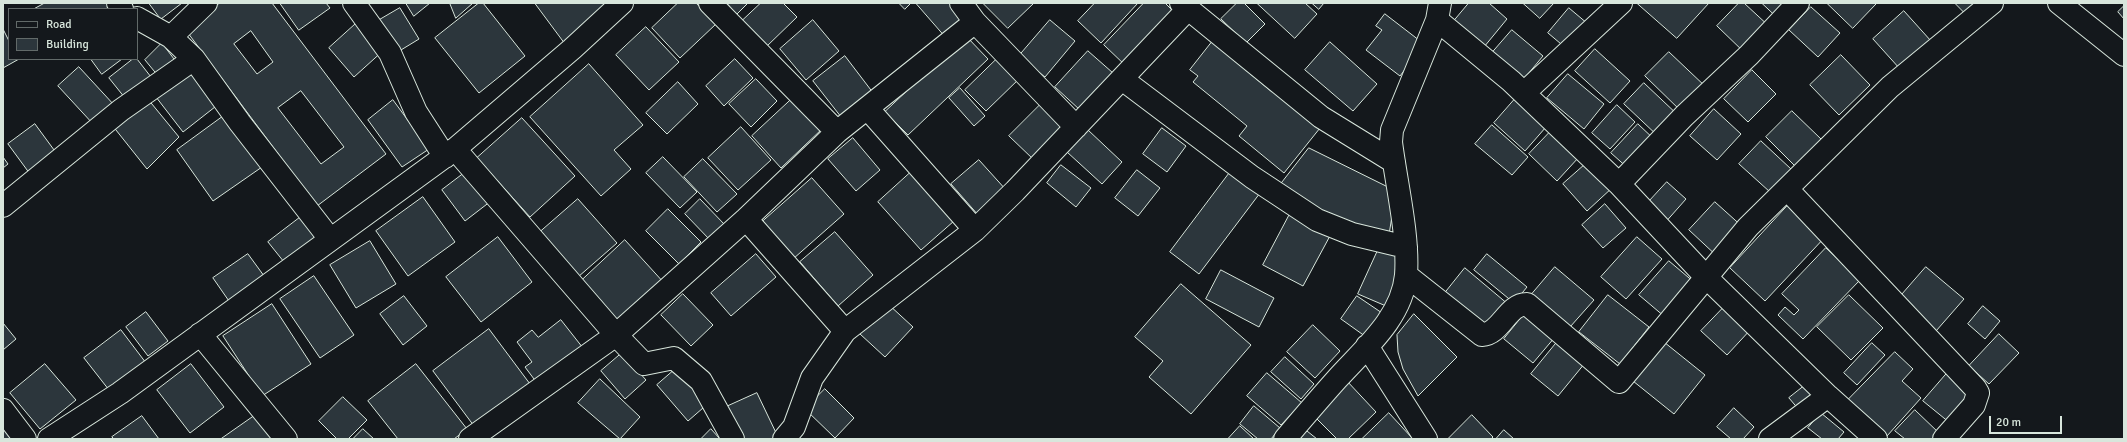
<!DOCTYPE html>
<style>
body{margin:0}
#map{position:relative;width:2127px;height:442px;overflow:hidden;background:#14181c;font-family:Signika,sans-serif}
canvas{display:block}
.frame{position:absolute;inset:0;border:4px solid #d8e6dc;pointer-events:none}
.legend{position:absolute;left:8px;top:8px;width:130px;height:52px;box-sizing:border-box;background:#14181c;border:1px solid #626a69;margin:0;padding:5px 7px;list-style:none;font-size:12px;color:#d8e6dc}
.legend li{display:flex;align-items:center;gap:8px;height:20px}
.legend b{width:20px;border:1px solid #626a69}
.scale{position:absolute;left:1989px;top:416px;width:73px;height:18px;box-sizing:border-box;border:2px solid #d8e6dc;border-top:0;padding-left:5px;font-size:12px;line-height:14px;white-space:nowrap;color:#d8e6dc;-webkit-text-stroke:3px #14181c;paint-order:stroke}
</style>
<div id="map">
<canvas width="2127" height="442"></canvas>
<div class="frame"></div>
<ul class="legend">
<li><b style="height:5px;background:#14181c"></b>Road</li>
<li><b style="height:11px;background:#2c363c"></b>Building</li>
</ul>
<div class="scale">20 m</div>
</div>
<script>
const ctx = document.querySelector('canvas').getContext('2d');
ctx.lineJoin = 'round';
function fill(path, color) {
  ctx.fillStyle = color;
  ctx.fill(path, 'evenodd');
}
function stroke(path, color, width, dash) {
  ctx.strokeStyle = color;
  ctx.lineWidth = width;
  ctx.lineCap = dash ? 'butt' : 'round';
  ctx.setLineDash(dash || []);
  ctx.stroke(path);
}
const building = new Path2D(`
 M45,3h67l3,6h-81z
 M149,3h33l-21,16z
 M220,3h52l114,151 -69,52 -132,-177zM251,31l22,31 -16,12 -23,-30zM301,91l43,56 -23,17 -43,-56z
 M280,3h46l4,5 -31,22z
 M406,3h24l-16,13z
 M450,3h23l-17,15z
 M479,3h4l42,53 -46,37 -44,-55z
 M535,3h73l-44,39z
 M678,3h18l20,21 -36,34 -28,-30z
 M727,3h21l-11,11z
 M761,3h22l14,14 -31,30 -25,-25z
 M899,3h12l-6,6z
 M916,3h42l10,11 -24,21z
 M983,3h51l-26,25z
 M1095,3h43l-37,40 -23,-22z
 M1144,3h21l12,12 -50,52 -23,-22z
 M1237,3h7l21,21 -19,19 -25,-24z
 M1257,3h48l12,11 -22,24z
 M1312,3h12l-5,6z
 M1469,3h20l18,16 -23,28 -30,-26z
 M1523,3h31l-14,15z
 M1637,3h72l-32,35z
 M1739,3h5l27,25 -25,26 -29,-28z
 M1762,3h27l-13,13z
 M1827,3h47l2,1 -23,24z
 M1955,3h20l-10,10z
 M2124,6v13l-6,-7z
 M1811,7l29,26 -22,24 -29,-27z
 M400,8l19,31 -23,14 -20,-31z
 M1569,8l19,16 -21,25 -19,-16z
 M1904,11l27,30 -31,28 -27,-30z
 M1385,14l39,30 -24,32 -34,-26 16,-20 -6,-4z
 M360,20l25,29 -31,28 -25,-29z
 M813,20l26,31 -33,29 -26,-31z
 M1050,20l25,21 -30,36 -26,-21z
 M646,27l33,35 -30,28 -33,-35z
 M3,29l6,12v18h10l-16,9z
 M1512,30l31,26 -20,24 -31,-27z
 M966,36l22,23 -80,76 -23,-23z
 M1212,42l60,50 6,-7 46,38 -40,50 -45,-37 8,-10 -54,-44 5,-6 -8,-6z
 M1330,42l47,42 -24,27 -48,-41z
 M162,43l15,20 -18,14 -14,-17z
 M1595,49l35,32 -20,22 -35,-32z
 M1088,51l25,22 -33,37 -25,-23z
 M1669,52l38,36 -24,25 -38,-37z
 M1841,55l29,30 -31,30 -29,-30z
 M845,56l32,42 -32,24 -32,-41z
 M1000,56l21,21 -35,34 -21,-21z
 M91,59h31l-20,15z
 M133,59h4l14,18 -26,21 -16,-20z
 M735,59l18,19 -29,28 -18,-20z
 M589,64l54,61 -29,25 17,19 -30,27 -71,-79z
 M79,67l36,39 -21,19 -36,-39z
 M193,69l27,34 -37,29 -27,-35z
 M1752,70l24,24 -28,28 -24,-23z
 M1568,74l36,30 -20,25 -37,-31z
 M756,79l21,22 -26,26 -22,-23z
 M678,82l20,22 -31,30 -21,-21z
 M1644,83l36,34 -20,21 -36,-34z
 M960,88l25,28 -11,10 -25,-28z
 M794,97l29,31 -42,40 -29,-32z
 M147,98l32,39 -32,32 -35,-44z
 M1515,99l31,28 -21,24 -31,-28z
 M393,100l36,49 -27,18 -34,-47z
 M1040,105l24,23 -30,32 -25,-24z
 M1617,105l18,17 -25,27 -18,-16z
 M1714,109l27,25 -24,26 -27,-24z
 M1792,111l29,28 -26,27 -29,-29z
 M225,115l37,52 -49,34 -36,-51z
 M522,118l53,58 -45,41 -53,-59z
 M35,124l22,30 -27,20 -22,-30z
 M1638,124l18,17 -26,29 -19,-17z
 M1492,125l36,32 -16,18 -37,-31z
 M741,127l30,33 -33,30 -30,-32z
 M1162,128l24,18 -19,26 -24,-18z
 M1088,130l34,32 -20,22 -35,-32z
 M1551,131l28,26 -22,24 -28,-27z
 M853,138l27,32 -24,21 -28,-32z
 M1761,141l30,28 -21,23 -31,-28z
 M1309,148l87,43 -8,50 -111,-52z
 M3,157l5,7 -5,4z
 M663,157l34,35 -17,16 -34,-35z
 M703,159l34,35 -20,18 -33,-35z
 M979,160l28,31 -28,25 -28,-32z
 M1589,161l24,26 -26,24 -24,-27z
 M1061,165l30,23 -15,19 -29,-24z
 M1137,170l23,18 -22,28 -23,-18z
 M467,171l24,30 -26,20 -23,-31z
 M1231,171l29,22 -61,81 -29,-22z
 M910,173l44,48 -33,29 -43,-48z
 M812,178l32,36 -51,45 -32,-36z
 M1667,182l19,17 -23,26 -19,-18z
 M423,197l32,45 -47,34 -32,-45z
 M578,199l39,44 -39,34 -39,-44z
 M700,199l25,26 -15,15 -25,-26z
 M1715,202l30,27 -26,29 -30,-28z
 M1791,202l36,33 -62,66 -35,-33z
 M1605,204l21,24 -23,20 -21,-23z
 M668,209l33,33 -22,22 -33,-33z
 M1291,212l40,22 -28,52 -40,-21z
 M302,216l15,21 -33,25 -16,-20z
 M835,232l38,43 -35,31 -38,-44z
 M498,237l34,45 -51,40 -35,-45z
 M1637,237l25,22 -36,40 -25,-22z
 M625,240l40,44 -47,43 -40,-43z
 M370,241l26,43 -40,24 -26,-43z
 M1379,248l21,8 -2,27 -12,23 -28,-12z
 M1826,248l34,32 -57,59 -25,-24 7,-8 9,8 5,-5 -17,-16z
 M248,254l19,26 -36,24 -18,-26z
 M756,254l20,23 -45,39 -20,-23z
 M1487,254l40,33 -13,16 -40,-33z
 M1669,261l26,22 -30,34 -26,-22z
 M1555,267l39,33 -24,27 -38,-33z
 M1926,267l38,32 -28,32 -37,-33z
 M1465,268l44,37 -20,24 -44,-36z
 M1221,270l53,28 -15,29 -53,-28z
 M314,276l40,59 -34,23 -40,-59z
 M1181,284l70,61 -60,69 -42,-37 14,-16 -28,-24z
 M683,294l30,31 -22,21 -30,-31z
 M1608,295l41,32 -29,37 -41,-32z
 M1849,295l34,33 -32,32 -34,-33z
 M404,296l23,30 -24,19 -23,-31z
 M1357,296l28,19 -16,24 -28,-20z
 M272,304l39,60 -49,32 -39,-60z
 M888,304l25,23 -28,30 -25,-23z
 M1727,304l25,24 -25,27 -26,-24z
 M1983,306l17,15 -15,18 -17,-15z
 M146,312l22,29 -20,15 -22,-29z
 M1526,312l29,25 -22,26 -29,-24z
 M1414,314l43,43 -39,39 -15,-27 -5,-17 -1,-17z
 M561,320l22,28 -46,35 -12,-16 7,-5 -15,-20 15,-12 6,7z
 M3,323l13,16 -13,11z
 M1313,325l27,26 -25,27 -28,-26z
 M489,329l41,55 -56,42 -41,-55z
 M121,330l25,33 -37,27 -25,-32z
 M1999,334l20,19 -30,31 -20,-18z
 M1558,341l27,22 -27,33 -27,-22z
 M1664,342l41,33 -31,39 -41,-33z
 M1872,343l13,12 -28,30 -13,-12z
 M1895,352l18,17 -11,12 19,17 -34,38 -39,-36z
 M622,353l24,27 -21,19 -24,-28z
 M1285,357l29,27 -13,15 -30,-27z
 M45,364l31,36 -36,29 -30,-36z
 M191,364l33,43 -34,26 -33,-43z
 M416,364l51,65 -13,10h-56l-30,-38z
 M679,366l32,35 -23,20 -31,-36z
 M1949,371l26,22 -25,30 -27,-22z
 M1267,373l35,30 -21,22 -34,-29z
 M600,379l40,38 -20,22 -42,-36z
 M1346,380l30,32 -28,27h-11l-26,-26z
 M1808,383l10,13 -18,15 -11,-13z
 M825,389l29,29 -19,20 -30,-29z
 M757,393l22,46h-38l-15,-32z
 M343,397l24,23 -19,19h-11l-18,-18z
 M1254,406l26,22 -9,11h-13l-18,-15z
 M1734,408l20,19 -11,12h-12l-14,-12z
 M1915,410l24,23 -5,6h-29l-10,-8z
 M1389,413l24,26h-51z
 M1821,413l23,19 -6,7h-16l-14,-11z
 M257,414l17,25h-53z
 M1472,415l21,22 -2,2h-43z
 M3,416l18,23h-18z
 M142,416l17,23h-45l-2,-2z
 M1240,426l14,13h-26z
 M363,429l11,10h-21z
 M711,429l9,10h-19z
 M1504,430l10,9h-18z
 M1307,431l10,8h-17z`);
fill(building, '#2c363c');
stroke(building, '#d8e6dc', 1);
const street = new Path2D(`
 M118,3l4,6
 M354,3l36,50 26,59 29,45
 M710,3l127,129
 M961,3l14,19 101,105
 M1181,3l140,114 73,45
 M137,18l34,19
 M1437,20l74,61 108,103 65,-68 65,-61 49,-52
 M194,59l46,64 90,116
 M1122,79l130,98 65,43 35,14 54,13
 M1524,93l97,-90
 M868,109l107,121
 M455,149l161,186 28,29 30,-6 27,23 32,58
 M1619,184l87,93 122,119 -58,43
 M1787,189l188,199 3,5 -4,12 -30,34
 M3,206l118,-96 73,-51 -23,-22 35,-34
 M746,219l99,112
 M1406,275l76,60c19,-1 25,-31 45,-31l92,78 129,-155 142,-140 102,-84
 M200,334l86,105
 M1367,346l59,93
 M1828,396l48,43
 M3,410l22,29
 M49,439l71,-46 335,-244 117,-100 50,-46
 M470,439l146,-104 130,-116 91,-87 138,-110
 M784,439l10,-12 18,-49 33,-47 130,-101 40,-39 173,-182
 M1285,439c17,-20 34,-40 52,-60 27,-30 65,-61 69,-104 3,-39 -10,-93 -15,-133l1,-12 45,-110 3,-17`);
const secondary = new Path2D(`
 M2059,3l65,52`);
stroke(street, '#d8e6dc', 24);
stroke(secondary, '#d8e6dc', 24);
stroke(street, '#14181c', 22);
stroke(secondary, '#14181c', 22);
</script>
